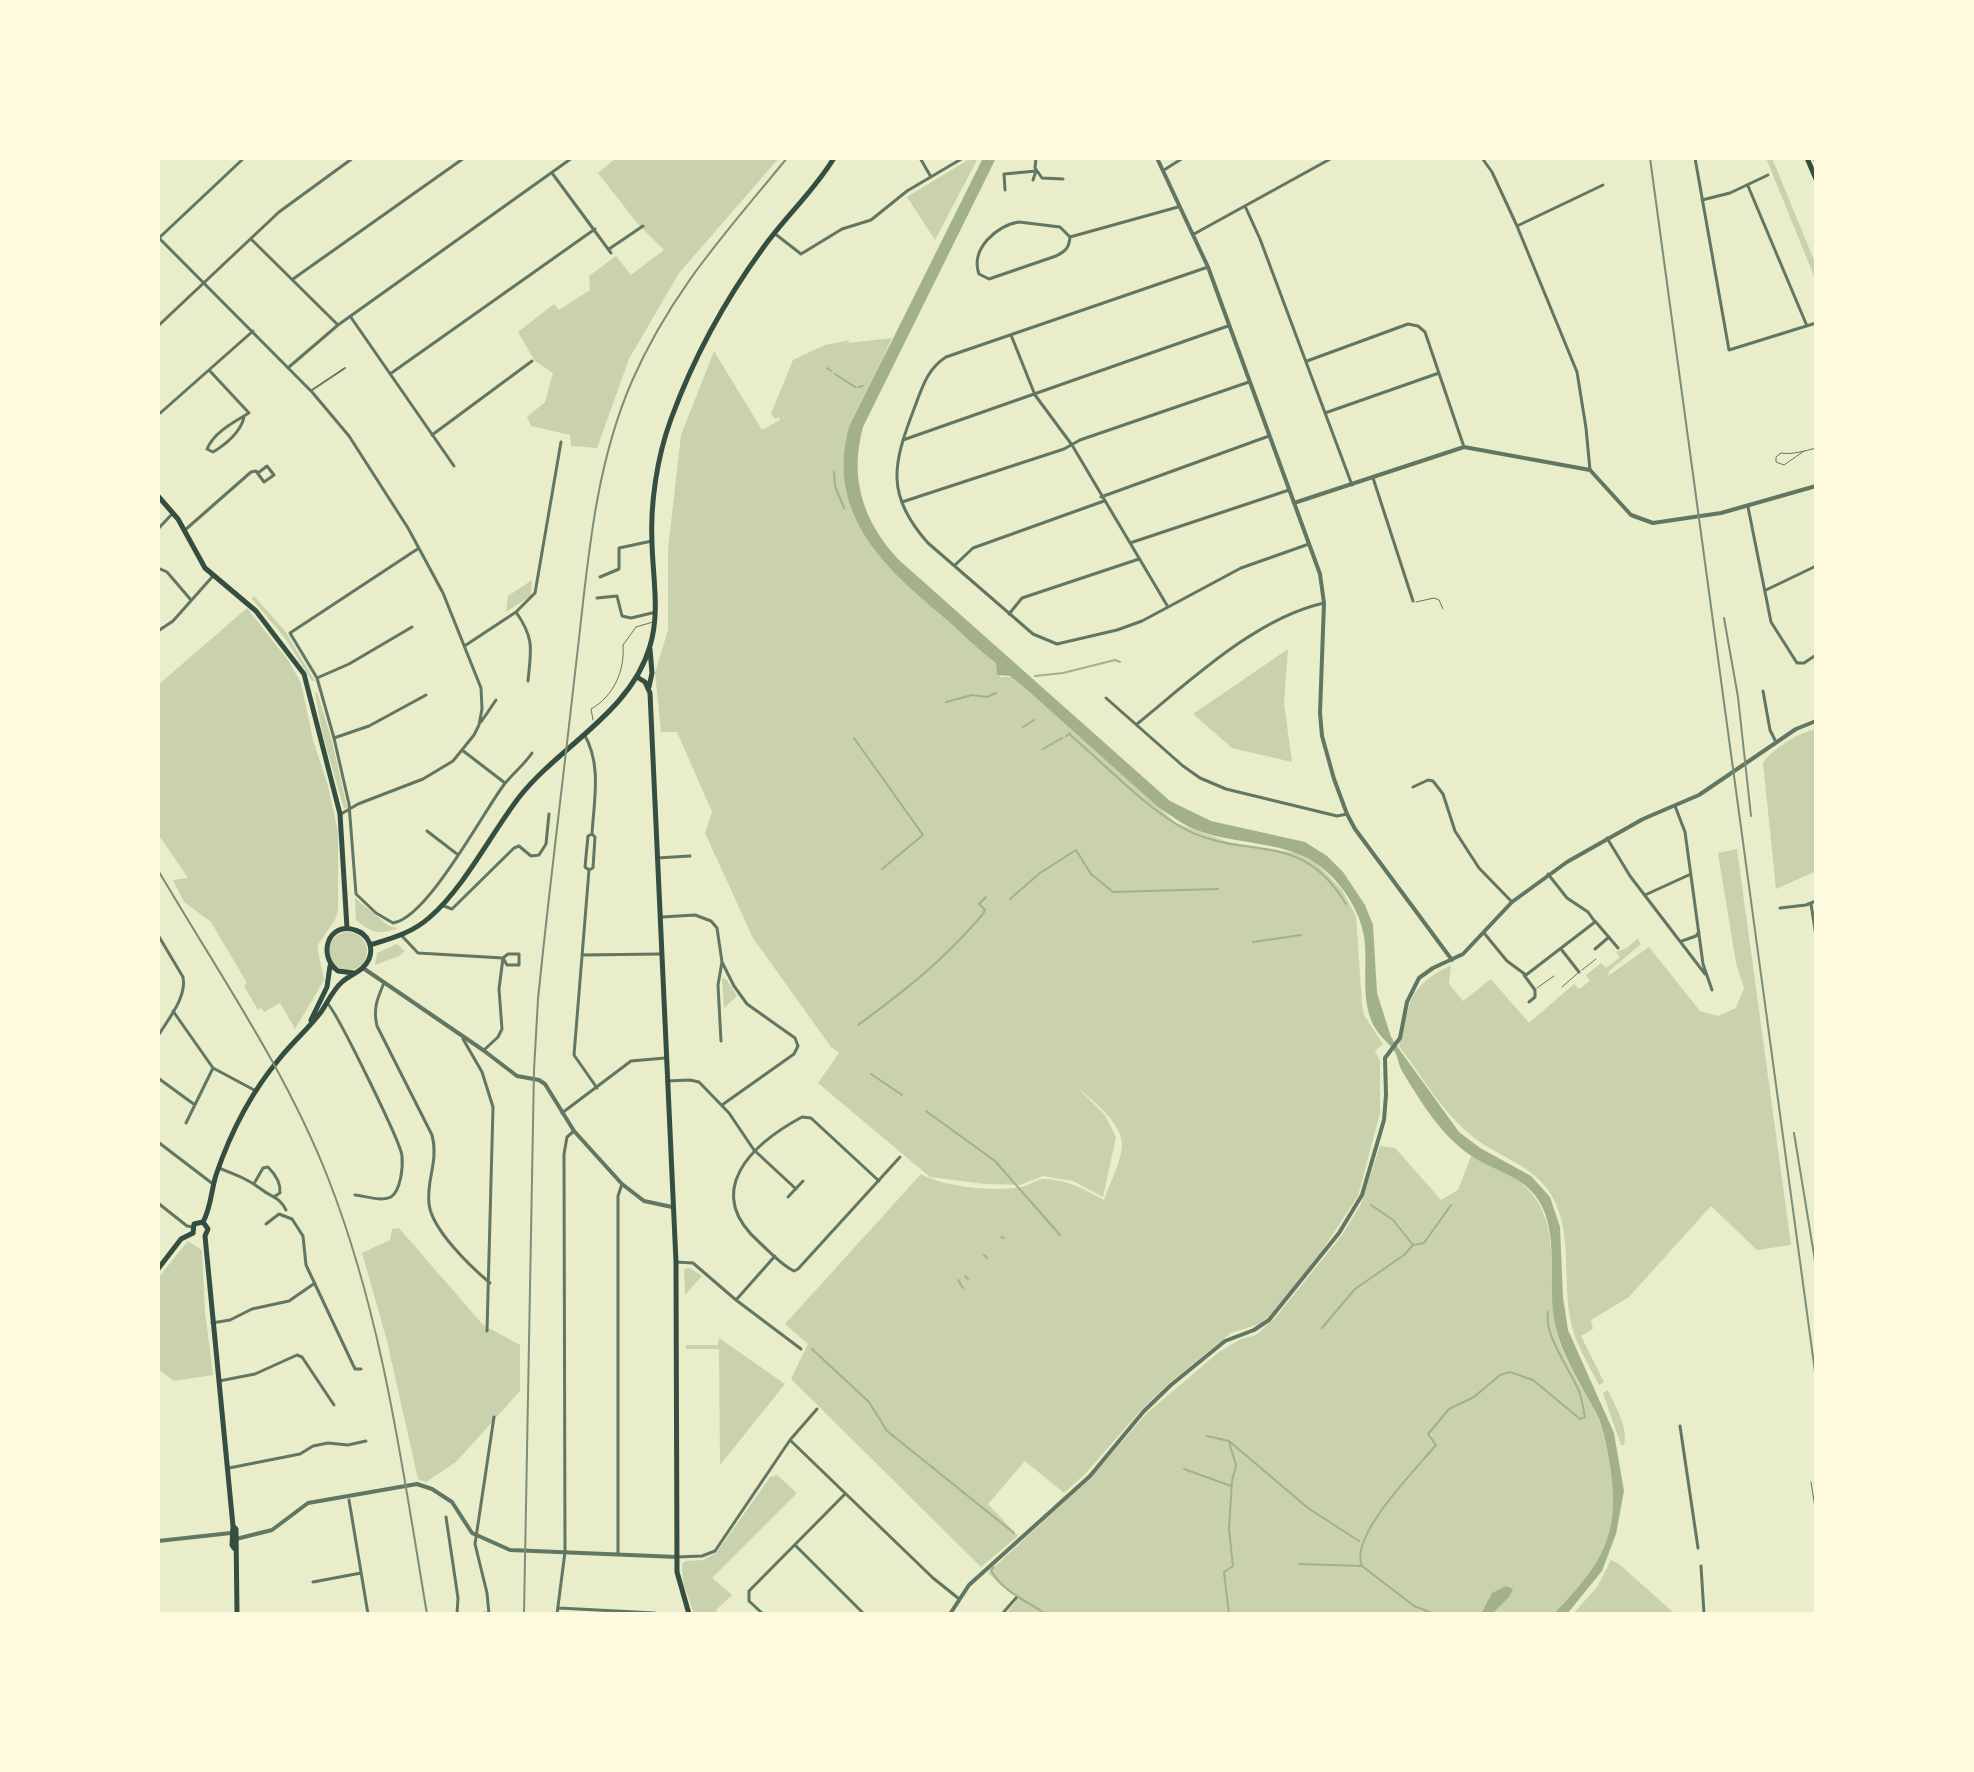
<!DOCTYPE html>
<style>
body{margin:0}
#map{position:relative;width:1974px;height:1772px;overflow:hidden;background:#e9edc9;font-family:Commissioner,sans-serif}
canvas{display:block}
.frame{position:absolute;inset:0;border:160px solid #fefae0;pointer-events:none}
</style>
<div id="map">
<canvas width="1974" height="1772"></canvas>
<div class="frame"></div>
</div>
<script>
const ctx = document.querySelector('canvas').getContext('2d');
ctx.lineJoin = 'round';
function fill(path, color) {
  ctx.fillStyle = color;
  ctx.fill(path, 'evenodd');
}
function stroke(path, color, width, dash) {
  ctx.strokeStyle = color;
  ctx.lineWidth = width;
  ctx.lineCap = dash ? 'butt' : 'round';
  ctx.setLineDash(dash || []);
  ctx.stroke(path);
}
fill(new Path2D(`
 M616,158h163l-100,115 -50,86 -32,89 -26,-2 -1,-11 -39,-9 -4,-9 18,-15 8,-29 -18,-12 -17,-29 36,-28 5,6 31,-20 -1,-14 27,-20 15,19 33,-25 -27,-27 -39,-50z
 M971,158h7l-43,82 -28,-43z
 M1766,158h6l44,107v16z
 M892,338l-42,95 -6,31 9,46 19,35 123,114 5,18h14l162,146 55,20 65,10 21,11 25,26 14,26 6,88 2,11 19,29 -8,7 5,10v52l-22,83 -37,56 -50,63 -12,9 -28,9 -62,50 -27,26 -57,65 -21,19 -39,-32 -37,43 30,32 -37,31 -190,-188 17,-35 -23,-20 136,-150c23,13 73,18 100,13 8,-1 15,-8 24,-8 22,0 40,11 59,21 6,-17 16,-36 18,-53 2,-24 -33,-49 -48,-63l31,31 11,22 -13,60 -30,-16 -30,-5 -23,9 -35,-1 -55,-7 -112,-94 21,-30 -8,-6 -78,-109 -48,-105 7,-21 -35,-80h-16l-6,-59 13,-43v-81l13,-114 33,-84 48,79 18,-10 -1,-3 -3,2 -5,-5 22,-54 32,-15 25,-5 -3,3z
 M532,580l-1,16 -25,16 2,-16z
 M254,596l31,35 30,50h-3l-27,-43 -33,-39z
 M247,608l41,52 13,23 12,57 15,46 10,46v78l-3,10 -18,26 7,34 -29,49 -15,-26 -16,9 -3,-4 -3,2 -14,-24 3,-3 -36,-61 -27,-20 -11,-22 15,-2 -30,-44v-149z
 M1288,649l-4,54 8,59 -60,-14 -39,-34z
 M317,692l15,49 15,66 -3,2 -22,-77 -7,-39z
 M1816,729v142l-40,18 -13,-126c9,-14 35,-30 53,-34z
 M1737,849l54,396 -34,5 -46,-44 -82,91 -38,23 2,9 -12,7 23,46 -5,3c-11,-22 -25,-43 -29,-67 -7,-39 2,-85 -17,-120 -19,-35 -58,-41 -86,-66 -27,-24 -46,-57 -68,-86 12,-45 7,-58 52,-81l-2,19 14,17 28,-22 38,44 45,-39 5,5 11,-8 -4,-6 15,-12 5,5 14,-11 -4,-5 11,-4 11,-10 3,6 -32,27 -1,5 41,-29 51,64 18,5 18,-8 8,-20 -8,-25 -18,-110z
 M355,898l34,28 9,2c-18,7 -27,5 -42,-8z
 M329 951a19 19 0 1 1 38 0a19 19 0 1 1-38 0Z
 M397,944l8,7 -6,5 -24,9 2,-12z
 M722,978l4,1 11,17 -13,12z
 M1380,1146l15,2 46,52 17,-10 13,-34c14,7 31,12 44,22 56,41 26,103 44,162 8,28 26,50 38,76 8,16 11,36 14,53 10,69 -12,97 -57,145h-549l11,-12 1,-5 -29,-24 103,-96 56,-64 72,-61 22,-13 15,-4 19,-17 67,-83 19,-31z
 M399,1228l84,97 37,20v46l-64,71 -30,20 -8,-3 -31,-138 -25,-88 28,-13 2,-11z
 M188,1241l14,9 3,62 8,63 -39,6 -16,-12v-91z
 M688,1267l14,9 -17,19 -1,-25z
 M719,1338l66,46 -65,81 -1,-116h-33v-4h32z
 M1608,1390c7,16 21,38 16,55h-3l-18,-52z
 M776,1474l21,19 -85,85 20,17 -16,15 2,4h-24l-11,-32 -1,-18 4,-3 17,-1 13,-7 55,-77 3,1z
 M1611,1560l8,4 56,50h-102l24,-27z`), '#cad2ad');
fill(new Path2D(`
 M983,158h13l-133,269c-14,51 0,95 36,133l271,241 41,20 94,21 22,14 16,16 22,33 8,20 4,68 14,44 8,12 60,83 21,16 51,28 19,21 10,30 3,70 5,33 46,103 10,58 -8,43 -14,37 -35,43h-13c48,-51 67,-78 56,-149 -3,-17 -6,-37 -14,-52 -16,-31 -36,-59 -42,-94 -6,-36 5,-86 -15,-118 -16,-26 -46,-30 -69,-46 -30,-21 -49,-53 -68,-84 -3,-6 -4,-11 -6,-17 -4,-8 -10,-12 -15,-18 -24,-27 -12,-68 -17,-100 -4,-23 -18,-46 -35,-62 -33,-33 -82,-28 -124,-41 -18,-5 -32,-16 -47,-26l-134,-120 -14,-11 -13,-1 -1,-12c-20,-15 -37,-33 -56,-49 -59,-50 -114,-102 -91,-187z
 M1506,1586l7,3 -4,8 -17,17h-11l11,-21z`), '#a3b18a');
stroke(new Path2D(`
 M827,368l4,3
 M835,374l20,13
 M858,387l5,-1
 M834,472l1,14 9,22
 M1035,676l28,-3 52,-13 5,2
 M946,702l26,-7 15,2 9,-4
 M1023,727l11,-7
 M1069,734c37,31 70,68 112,93 64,36 118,-1 165,77
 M1066,736l4,-3
 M854,738l69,97 -41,34
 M1043,749l19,-11
 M1010,899l30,-26 36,-23 15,24 22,18 105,-3
 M1253,942l48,-7
 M858,1025c49,-36 85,-64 125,-111l2,-4 -6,-6 7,-7
 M871,1074l31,21
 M926,1111l69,50 65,74
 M1371,1205l22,15 20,25
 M1001,1237l3,1
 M984,1255l3,3
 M965,1276l3,3
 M958,1280l5,8
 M1322,1328l33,-39 49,-34 9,-10 11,-2 27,-38
 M812,1349l57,53 18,29 127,102
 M1207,1436l22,5 79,67 51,33
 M1184,1469l47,17
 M1299,1564l63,2 52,40 21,8
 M1362,1566c-14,-29 55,-98 74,-121l-8,-11 21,-25 25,-12 26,-22 10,-3 23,8 47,39 5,-2c-2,-9 -3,-18 -6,-26 -9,-21 -36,-58 -31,-79
 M994,1567l-3,3c9,20 37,32 55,44
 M1229,1614l-5,-42 9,-6 -4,-37 3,-48 4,-16 -7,-23`), '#a3b18a', 2);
stroke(new Path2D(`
 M1804,451l-20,14 -8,-3v-5l5,-4c10,2 24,-2 35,-5
 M1416,602l18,-4 5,2 4,9
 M593,720l-2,-11c23,-13 34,-39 32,-64l13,-18 17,-5
 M1582,970l14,-11
 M1562,987l16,-14
 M1537,988l17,-12
 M1811,1482l5,32`), '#617663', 1);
stroke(new Path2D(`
 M312,390l33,-22`), '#617663', 2);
stroke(new Path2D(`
 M920,158l11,19
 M1036,158l-1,10 7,10 21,1
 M1482,158l10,14 25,54 60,146 9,56 4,42
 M1695,158l34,192 87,-27
 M1164,170l19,-12
 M552,173l59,80
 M1748,186l59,140
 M1005,190l-1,-16 32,-3 -3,9
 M1702,200l28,-7 38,-18
 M1245,206l15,33 92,246
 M1019,222l41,5 10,10c-1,11 -4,14 -14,19l-67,23 -10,-5c-9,-25 18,-49 40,-52z
 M1517,226l86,-41
 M774,233l27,21 41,-25 29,-9 36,-29 56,-33
 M1194,234l138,-76
 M158,237l154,155 37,44 59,92 35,65 38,95 1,21 -3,16 -5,10 -21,26 -30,18 -65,25 -17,10
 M1070,237l108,-30
 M159,238l85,-80
 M251,239l87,86
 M609,249l34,-23
 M1208,267l-262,90c-19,12 -24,31 -32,52 -21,55 -29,86 14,134l105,91 24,10 60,-14 25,-9 99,-53 68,-24
 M293,279l171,-121
 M350,316l104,150
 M158,326l121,-114 74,-54
 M1011,335l24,60 37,50 96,162
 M1307,361l101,-37 10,2 7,6 39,115
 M289,367l49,-42 234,-167
 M209,370l40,43c-15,9 -35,19 -42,36l6,3c12,-7 28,-20 31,-35
 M390,374l205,-145
 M1325,413l114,-40
 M158,415l95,-84
 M432,435l100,-74
 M903,440l325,-114
 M1373,478l40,123
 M1101,497l168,-61
 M902,502l162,-53 16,-9 169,-58
 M1748,507l23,115 26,41h7l12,-8
 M158,529l14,-15
 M185,530l66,-58 5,-1 8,11 10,-7 -7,-9 -9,7
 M1130,543l159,-53
 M419,548l-129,85 27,45 17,60 15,66 7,90 20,19 17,10c34,-5 88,-107 110,-137 9,-12 21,-21 29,-33
 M955,565l18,-17 131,-47
 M158,568l9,4 24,28
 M600,577l19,-8v-21l33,-7
 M1766,590l50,-24
 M597,598l20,-2 5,20 9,2 25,-6
 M516,612c19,27 15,38 12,69
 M1009,614l13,-16 117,-39
 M158,631l15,-10 40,-45
 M466,645l50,-33 19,-19 26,-151
 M317,678l32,-14 63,-37
 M1763,691l7,39 6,12
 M1106,698l77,68 17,12 26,11 111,27 10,-2
 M481,722l15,-22
 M1137,724c53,-43 119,-106 187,-121
 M584,734c18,30 10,66 8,100l3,3 -2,31 -4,2
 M334,738l35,-12 57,-31
 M462,750l43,33
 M1413,787l15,-7 5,1 10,13 12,37 24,37 33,34
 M1675,806l10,26 18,132 9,26
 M427,831l30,23
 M592,834l-4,2 -3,31 4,3 -15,185 23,33
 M1607,838l23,38 75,98
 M657,858l33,-2
 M1645,895l46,-21
 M1811,904l5,32
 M444,906l8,3 62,-61 5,-2 12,10 8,-1 7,-11 3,-30
 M1780,908l26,-3 10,-4
 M662,917l33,-2 16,6 6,7 5,34 12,24 13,18 48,34 3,8 -4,8 -72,51
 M1595,921l23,27
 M1484,933l23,28 19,14 69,-53 -7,-10 -21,-14 -19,-24
 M158,935l25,42c4,21 -15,42 -25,59
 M402,936l16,17 85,5 5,-4h11v11h-12l-4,-7
 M1682,941l14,-5 3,-4
 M1561,949l18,23
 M1595,949l14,-12
 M582,955l79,-1
 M1524,975l11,15v7l-6,5
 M384,983c-7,16 -11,26 -7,43l55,109c7,26 -6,45 -3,69 3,26 42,63 61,79
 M327,1003c10,9 74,140 75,153 1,11 -1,34 -11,41 -9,5 -26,-1 -36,-2
 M173,1011l40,57 43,23
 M463,1039l19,33 11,35 -6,224
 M721,1041l-3,-56 4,-23
 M484,1050l14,-13 4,-8 -3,-40 4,-31
 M158,1078l37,27
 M667,1081l23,-1 9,2 30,31 25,37 42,39
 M562,1113l69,-52 34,-3
 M186,1123l27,-55
 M158,1142l55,42
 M219,1168c15,6 29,11 42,21 11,9 18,7 25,21
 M879,1181l-68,-63 -9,-1c-50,27 -101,74 -42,126 10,9 21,22 34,28l4,-2 102,-112
 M255,1182l8,-14 5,-1c7,7 13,16 12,26l-5,3
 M788,1197l15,-16
 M158,1203l29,23 6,1
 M266,1224l13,-10 13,5 11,17 3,29 49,104h6
 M676,1262l17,1 43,37 65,49
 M736,1300l39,-44
 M212,1323l18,-3 22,-11 37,-8 26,-18
 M219,1381l36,-7 42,-19 5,2 32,48
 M1680,1426l18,122
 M790,1440l143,138 25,20
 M229,1468l71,-14 13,-8 15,-3 20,2 18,-4
 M349,1500l19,114
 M446,1517l12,81 -1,16
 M796,1546l68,68
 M618,1554v-358l4,-12
 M677,1557l25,-1 13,-5 75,-111 27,-31
 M1701,1566l3,48
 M313,1582l48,-9
 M559,1608l96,5
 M474,1614l15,-1
 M489,1614l-2,-21 -12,-49 19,-127
 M557,1614l8,-62 -1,-398 3,-17 7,-6
 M763,1614l-14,-13v-10l96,-97
 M1002,1614l14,-16`), '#617663', 3);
stroke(new Path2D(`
 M1157,158l51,109 112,307 4,29 -4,110 2,23 12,43 13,35 8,15 97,131
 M1294,503l170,-56 126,23 41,45 22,8 68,-10 95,-27
 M363,968l120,82 34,26 22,4 6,4 29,47 48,53 22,17 28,6
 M236,1539l36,-9 36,-27 109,-19 15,5 20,13 20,31 38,17 167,7
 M158,1541l73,-8
 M950,1614l19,-29 121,-109 54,-65 27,-26 54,-44 29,-11 15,-10 70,-87 23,-38 22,-75 2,-25 -1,-37 15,-20 7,-36 12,-24 14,-10 30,-14 49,-52 55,-40 76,-43 56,-24 97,-66 20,-8`), '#617663', 4);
stroke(new Path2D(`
 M158,496l20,23 27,49 51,43 48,63 36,140 7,114
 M637,677l8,5 5,11 26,569 1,310 12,42
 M649,687l3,-14 -2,-24
 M370,945c23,-7 42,-12 60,-28 34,-29 62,-85 90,-121 41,-51 111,-84 130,-150 10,-33 3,-68 2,-102 -2,-40 5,-87 19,-125 22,-60 54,-119 92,-171 22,-31 51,-57 71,-90
 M311,1020l16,-33 3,-21
 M203,1222c8,-14 8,-31 13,-47 14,-41 36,-84 64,-117 13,-16 29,-30 41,-46 7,-10 11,-21 21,-30 9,-8 22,-11 27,-23 5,-12 -1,-25 -14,-29 -27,-9 -38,26 -17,41l16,2
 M203,1222l5,7 -3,7 28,290 3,3 1,85
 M193,1233l1,-9 9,-2
 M158,1269l23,-30 12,-6
 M233,1526l-1,19 2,3`), '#344e41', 5);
stroke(new Path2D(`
 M1807,158l9,21
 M1815,158l1,2`), '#344e41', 5);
stroke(new Path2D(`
 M1650,158l166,1221
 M1724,618l14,79 13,119
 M158,870c59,101 127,198 170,308 55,140 74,288 99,436
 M1794,1133l22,134
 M524,1614l10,-544 4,-71c11,-109 25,-218 37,-326 12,-98 17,-200 57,-292 40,-91 94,-148 155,-223`), '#7c8e77', 2);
</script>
